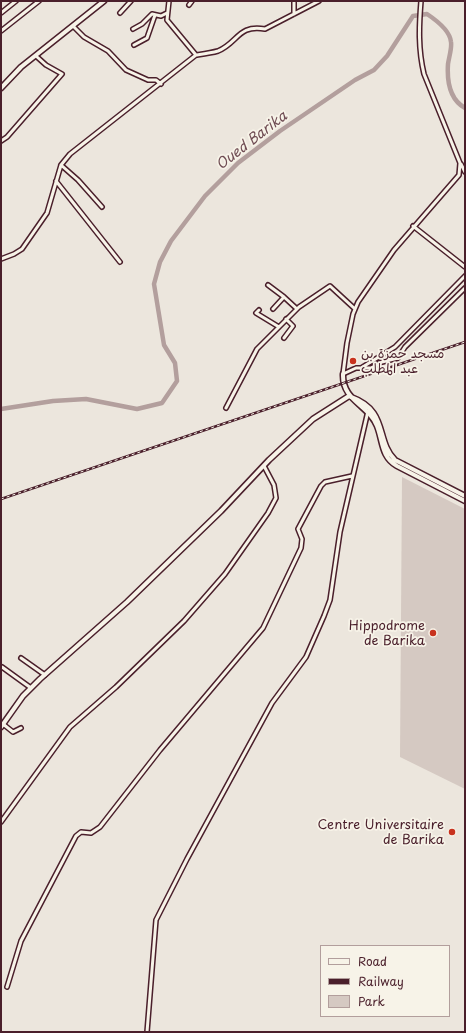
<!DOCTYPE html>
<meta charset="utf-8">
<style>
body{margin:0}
#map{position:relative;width:466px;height:1033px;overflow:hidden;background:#ece6dd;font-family:"Playpen Sans",sans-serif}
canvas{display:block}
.frame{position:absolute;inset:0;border:2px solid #4a1f2b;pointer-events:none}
.legend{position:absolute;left:320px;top:945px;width:130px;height:72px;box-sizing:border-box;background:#f7f3e8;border:1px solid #b29e9c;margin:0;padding:5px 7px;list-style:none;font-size:12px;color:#4a1f2b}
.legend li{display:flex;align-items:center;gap:8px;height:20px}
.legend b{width:20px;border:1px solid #b29e9c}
</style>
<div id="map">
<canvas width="466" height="1033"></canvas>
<div class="frame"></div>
<ul class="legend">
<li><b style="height:5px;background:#f7f3e8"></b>Road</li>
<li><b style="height:5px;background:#4a1f2b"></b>Railway</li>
<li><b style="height:11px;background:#d5c9c2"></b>Park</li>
</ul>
</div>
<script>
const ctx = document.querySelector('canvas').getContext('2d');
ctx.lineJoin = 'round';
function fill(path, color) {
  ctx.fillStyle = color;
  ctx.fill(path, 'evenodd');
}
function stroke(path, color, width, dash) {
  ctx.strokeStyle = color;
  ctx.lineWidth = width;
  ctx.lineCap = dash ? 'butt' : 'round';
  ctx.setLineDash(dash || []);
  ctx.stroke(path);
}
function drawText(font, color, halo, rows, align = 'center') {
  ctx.font = font + ' "Playpen Sans","Playpen Sans Arabic",sans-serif';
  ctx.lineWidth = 3.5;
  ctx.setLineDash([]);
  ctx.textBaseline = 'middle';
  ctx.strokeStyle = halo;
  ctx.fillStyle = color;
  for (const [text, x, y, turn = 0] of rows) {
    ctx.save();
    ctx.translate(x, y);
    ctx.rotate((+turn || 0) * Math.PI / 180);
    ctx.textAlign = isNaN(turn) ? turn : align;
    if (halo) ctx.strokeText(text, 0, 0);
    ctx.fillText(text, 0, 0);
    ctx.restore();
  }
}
fill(new Path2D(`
 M402,477l63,32v280l-65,-32z`), '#d5c9c2');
stroke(new Path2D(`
 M1,409l52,-8 33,-2 51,10 25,-6 15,-22 -2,-18 -11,-18 -10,-61 6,-22 11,-21 34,-45 33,-33 42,-32 75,-51 19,-10 13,-14 26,-40 14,-2c9,6 23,16 24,28 1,6 -2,15 -3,22 -1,15 1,35 17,44`), '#b39f9d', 4.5);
const street = new Path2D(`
 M169,1l-2,19 29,35c7,-1 15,-2 22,-4 20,-8 20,-27 47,-22l54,-28
 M294,1v13
 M421,1c-2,25 -3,48 3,73l36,89 -1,12 -65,75 -36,52 -5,12 -6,29 -4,31 13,-6h15l11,-6 16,-4 7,-11 60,-59
 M189,5l3,-4
 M1,13l15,-12
 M120,13l11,-12
 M74,27l10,10 24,14 18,19 22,10h8l5,4
 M133,29l9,-5 10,-10 9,2 6,-3
 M1,31l38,-30
 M134,45l13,-7 8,-23
 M1,141l6,-4 55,-63 -16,-9 -10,-9
 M461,164l4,8
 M61,165l17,15 24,27
 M56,181l64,81
 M413,226l52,41
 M1,259l13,-5 8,-5 25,-36 14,-48 9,-11 126,-99
 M268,285l16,12 13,12
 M273,309l11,-12
 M259,310l-3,3 23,14
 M284,338l9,-12 -7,-7
 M361,368l34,-21 70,-71
 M226,408l31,-59 42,-42 31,-21 25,23
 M21,658l24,17
 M2,667l29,21
 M3,724l10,8 8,-4
 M1,822l69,-95 46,-40 68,-66 41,-47 43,-61 8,-15 -2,-13 -10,-19
 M7,987l14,-46 55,-105 5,-4 10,1 9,-6 60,-77 103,-122 38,-80 1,-9 -4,-10 23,-43 4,-4 27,-6
 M147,1032l9,-112 31,-61 85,-156 34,-46 18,-41 6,-16 10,-68 28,-121`);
const secondary = new Path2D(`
 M1,88l20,-21 83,-66
 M343,374c-1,27 26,31 34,52 6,15 4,31 20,40l68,35
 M351,397c38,14 24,43 44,63l70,36
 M1,727l22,-31 17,-17 87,-77 94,-91 48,-51 44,-41 36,-23`);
stroke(street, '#4a1f2b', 6);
stroke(secondary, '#4a1f2b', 7);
stroke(street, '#f7f3e8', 3);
stroke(secondary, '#f7f3e8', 4);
const rail = new Path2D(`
 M1,499l464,-157`);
stroke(rail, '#4a1f2b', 2.5);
stroke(rail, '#f7f3e8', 1, [3]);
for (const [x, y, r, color] of [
 [353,361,4,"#c8321e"],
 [433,633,4,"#c8321e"],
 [452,832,4,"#c8321e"]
]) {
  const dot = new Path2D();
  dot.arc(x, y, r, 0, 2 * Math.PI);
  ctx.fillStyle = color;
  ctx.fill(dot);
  stroke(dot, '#f7f3e8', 1.5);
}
drawText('13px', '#4a1f2b', '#f7f3e8', [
 ["مسجد حمزة بن",361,354,"left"],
 ["عبد المطلب",361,369,"left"],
 ["Hippodrome",425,626],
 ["de Barika",425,641],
 ["Centre Universitaire",444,825],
 ["de Barika",444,840]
], 'right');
drawText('italic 14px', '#6f4c53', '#f7f3e8', [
 ["Oued Barika",252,141,-38]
]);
</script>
